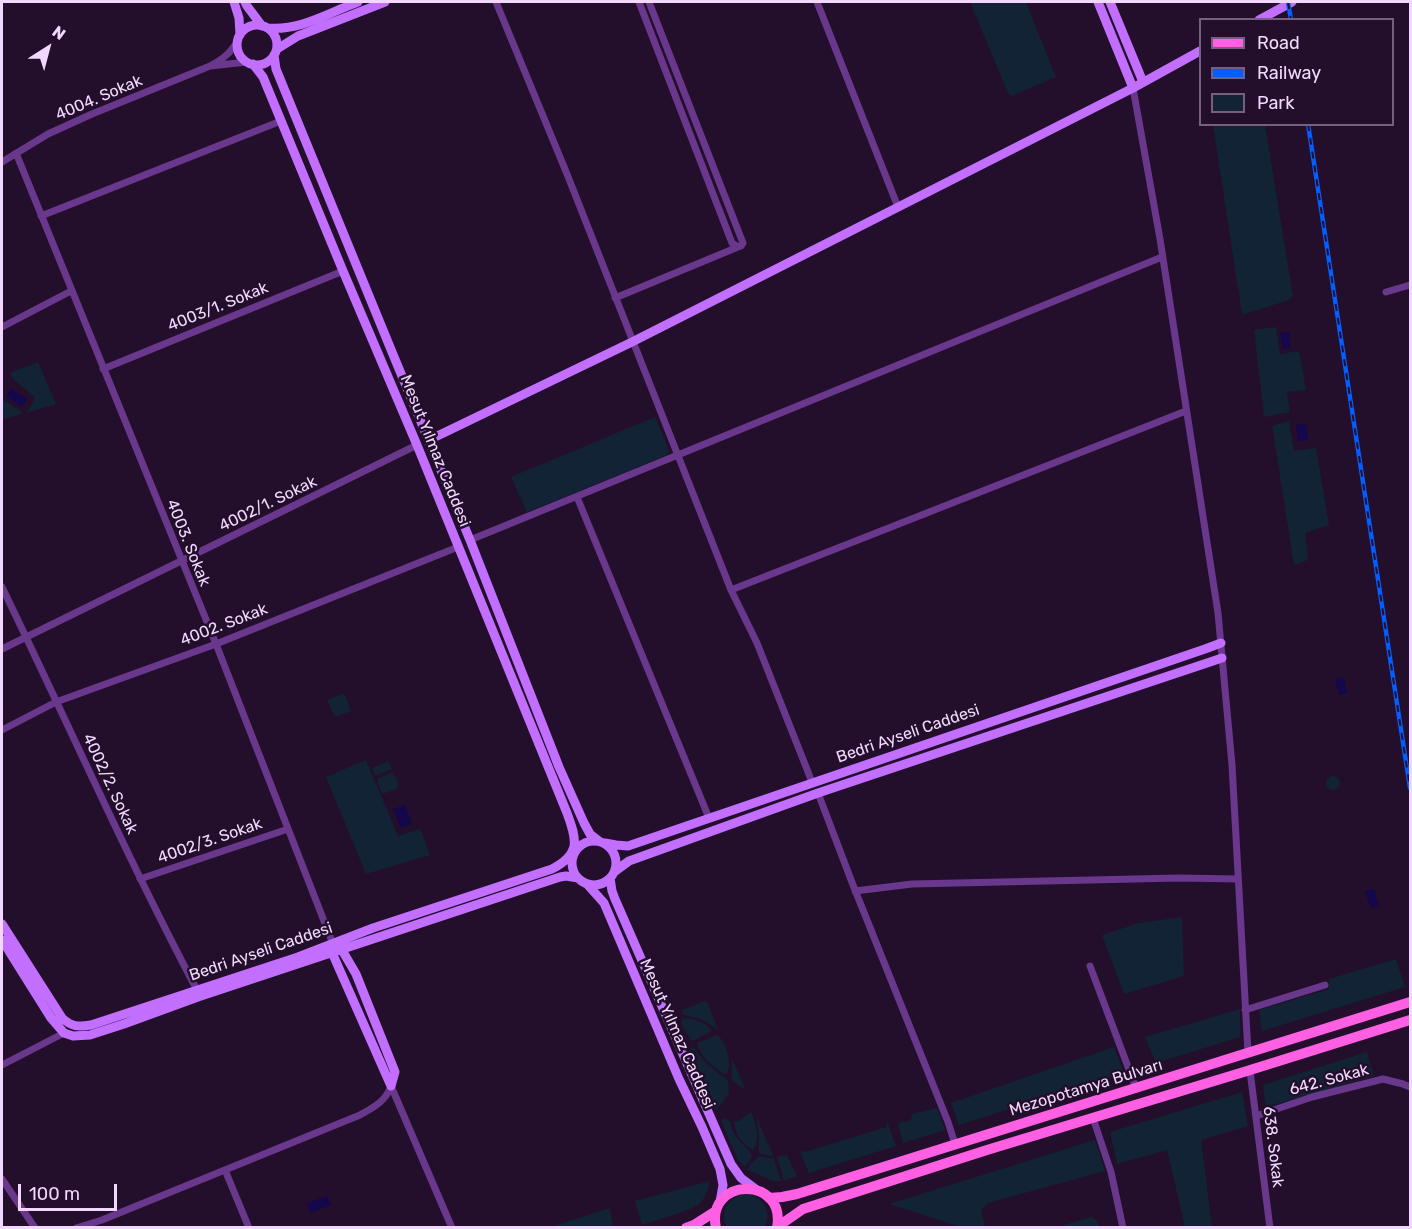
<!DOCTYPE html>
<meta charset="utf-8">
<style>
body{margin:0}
#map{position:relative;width:1412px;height:1229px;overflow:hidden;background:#230f2b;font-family:Rubik,sans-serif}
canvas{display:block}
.frame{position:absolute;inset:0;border:3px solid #f2d8ff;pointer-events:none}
.legend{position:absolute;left:1199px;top:18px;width:195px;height:108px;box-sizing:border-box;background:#230f2b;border:2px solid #765f80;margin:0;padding:8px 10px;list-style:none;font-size:18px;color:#f2d8ff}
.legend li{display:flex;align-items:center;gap:12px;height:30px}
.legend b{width:30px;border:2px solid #765f80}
.north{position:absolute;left:18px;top:18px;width:60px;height:60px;-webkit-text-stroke:4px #230f2b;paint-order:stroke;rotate:36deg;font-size:16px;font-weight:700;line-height:24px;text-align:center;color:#f2d8ff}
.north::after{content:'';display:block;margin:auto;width:21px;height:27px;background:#f2d8ff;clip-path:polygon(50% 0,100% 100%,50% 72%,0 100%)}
.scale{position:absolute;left:18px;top:1184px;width:99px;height:27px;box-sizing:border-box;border:3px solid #f2d8ff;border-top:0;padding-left:8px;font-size:18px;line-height:21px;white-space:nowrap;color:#f2d8ff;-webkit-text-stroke:4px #230f2b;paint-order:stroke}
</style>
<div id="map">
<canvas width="1412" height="1229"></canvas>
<div class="frame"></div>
<ul class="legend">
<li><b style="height:8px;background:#ff5fe3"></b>Road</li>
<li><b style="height:8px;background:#045dff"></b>Railway</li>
<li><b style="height:16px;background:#112335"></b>Park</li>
</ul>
<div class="north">N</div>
<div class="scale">100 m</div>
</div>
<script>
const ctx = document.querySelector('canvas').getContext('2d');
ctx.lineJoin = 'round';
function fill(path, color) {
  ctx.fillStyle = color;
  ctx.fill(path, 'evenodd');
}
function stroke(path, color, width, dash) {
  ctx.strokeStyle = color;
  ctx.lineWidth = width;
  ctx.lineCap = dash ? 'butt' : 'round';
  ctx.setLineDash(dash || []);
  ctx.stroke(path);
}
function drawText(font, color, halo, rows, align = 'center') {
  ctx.font = font + ' Rubik,sans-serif';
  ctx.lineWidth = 5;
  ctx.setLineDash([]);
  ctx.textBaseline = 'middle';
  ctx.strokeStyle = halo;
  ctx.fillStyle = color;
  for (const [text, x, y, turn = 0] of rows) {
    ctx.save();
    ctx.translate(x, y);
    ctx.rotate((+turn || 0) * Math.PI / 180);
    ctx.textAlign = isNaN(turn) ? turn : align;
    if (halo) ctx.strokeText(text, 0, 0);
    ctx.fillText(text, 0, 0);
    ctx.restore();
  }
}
fill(new Path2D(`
 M970,2h56l30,75 -44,19 -4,-3z
 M1213,125h52l28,171 -4,4 -47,15z
 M1276,327l4,27 19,-3 7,39 -19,2 3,20 -26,5 -10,-87z
 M38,362l18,42 -29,9 8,-16 -21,-17 -4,-7z
 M2,399l21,14 -21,7z
 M655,417l14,34 -2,4 -140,57 -16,-35z
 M1289,421l5,30 22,-3 13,77 -24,8 3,27 -14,5 -22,-139z
 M344,693l7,18 -16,6 -8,-17z
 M366,760l32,76 22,-7 10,26 -64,19 -40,-97z
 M388,761l4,8 -17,7 -3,-8z
 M393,772l6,13 -2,4 -15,5 -5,-15z
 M1326 783a7 7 0 1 1 14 0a7 7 0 1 1-14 0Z
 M1182,917l2,59 -60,18 -22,-59 37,-12z
 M1396,959l9,28 -143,44 -3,-21 70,-21v-10z
 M704,1001l3,1 10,25v2l-14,-9 -22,-6 2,-4z
 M1240,1009v28l-84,26 -11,-26z
 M682,1018c12,0 24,4 30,13l-19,10 -2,-1 -9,-14z
 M718,1035c9,10 15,28 8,40 -11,-6 -27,-19 -29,-32z
 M693,1047l12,15 23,19 1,13c-6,4 -7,12 -13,15l-27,-59z
 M1114,1047l10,26 -165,52 -8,-22z
 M1367,1052l7,24 -108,31 -3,-22z
 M732,1059l13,29 -1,1 -12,-9z
 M1242,1092l6,34 -47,14 11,87h-27l-18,-77 -50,14 -7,-32z
 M937,1108l8,22 -42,13 -5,-20 13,-3 1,-6z
 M751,1112c5,12 10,28 2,38 -11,-6 -18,-16 -19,-29h4z
 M756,1116l17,39 -1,1 -11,-2 -2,-2v-19z
 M725,1118l5,3c2,20 19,23 22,36l-7,10 -7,-7 -17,-39z
 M887,1121l9,25 -87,27 -9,-21 5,-1v1l81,-25z
 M1095,1140l10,31 -117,32 -7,7 4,17h-24l-72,-23z
 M787,1155l10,21 -13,5 -7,-24z
 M759,1156l15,3 7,22h-9l-24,-11 2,-5z
 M710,1181c-2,8 -4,16 -10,22 -10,9 -45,17 -58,22l-7,-24z
 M746,1194c18,3 26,16 19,33l-38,1c-8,-17 1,-31 19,-34z
 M610,1208l3,19h-62z
 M1092,1217l5,4 2,6h-42z`), '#112335');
fill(new Path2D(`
 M1289,332l2,16 -8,1 -3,-16z
 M11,388l16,11 -5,8 -16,-11z
 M1306,424l2,16 -10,1 -2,-16z
 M1344,677l3,16 -8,2 -4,-16z
 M405,805l7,19 -11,4 -8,-19z
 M1374,889l5,17 -8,2 -6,-17z
 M327,1196l4,9 -21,8 -3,-10z`), '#14074b');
stroke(new Path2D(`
 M496,2l71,172 164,416 26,53 55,139
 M639,2l93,241 6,4 3,-1 2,-3 -94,-241
 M817,2l81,205
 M238,40c-7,13 -15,19 -28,26l37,-4
 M1133,88l27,151 58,374 14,152 16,288
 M16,153l200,491 117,300
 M2,162l46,-28 44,-20 118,-48
 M41,216l240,-95
 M1386,292l24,-7
 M615,298l123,-51
 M2,327l69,-36
 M103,369l240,-98
 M577,497l132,321
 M470,540l692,-283
 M2,587c65,134 125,271 195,403
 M731,590l455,-179
 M2,649l415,-204
 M2,730l54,-28 160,-58 242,-97
 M818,793l35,92 95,237 7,22
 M140,879l148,-50
 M855,891l57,-7 267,-6 58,1
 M1090,966l46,122
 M1245,1010l80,-25
 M2,1065l62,-32
 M1250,1071l20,157
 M391,1086l61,142
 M1256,1116l56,-19 71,-18 20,5 7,3
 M1093,1118l18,54 12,56
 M225,1170l24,58
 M2,1179l33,49
 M76,1228l26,-8 258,-105c14,-8 26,-14 31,-29`), '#69378c', 7);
stroke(new Path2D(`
 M234,2l5,16 1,17
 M245,2l2,4 15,20
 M1098,2l35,86
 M1110,2l33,80
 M1259,20l33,-18
 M237 45a20 20 0 1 1 40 0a20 20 0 1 1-40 0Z
 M268,28c32,3 60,-15 90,-26
 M277,49l21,-13 87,-34
 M274,55l2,14 116,283 78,188 89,227 25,56 6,11 9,7
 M429,440l203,-98 501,-254 67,-37
 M572 863a22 22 0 1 1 44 0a22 22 0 1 1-44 0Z
 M605,843l11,2 12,1 577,-197 16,-6
 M614,872l15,-11 189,-68 404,-135
 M610,878l2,13 3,8 116,265 10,14 16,12
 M587,884l17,19 75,176 23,48 18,42 3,16 -3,17
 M2,924l60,94c10,9 16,9 29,7l207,-68 75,-29 179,-59c29,-15 25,-29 15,-56l-150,-368 -74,-174 -80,-194 -10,-13
 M2,940l49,78 13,15 9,3 17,-1 34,-11 74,-27 362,-120 6,-1 12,2
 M340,944l2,6 14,24 39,98 -4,14
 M330,948l61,138`), '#c26fff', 9);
stroke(new Path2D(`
 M769,1198l13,-1 15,-3 613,-192
 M777,1227l26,-18 184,-59 260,-79 163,-51
 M686,1228l8,-3 22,-14
 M716,1228c-11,-51 71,-53 61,0`), '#ff5fe3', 10);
const rail = new Path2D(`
 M1288,2l3,18
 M1308,124l102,664`);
stroke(rail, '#045dff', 4.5);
stroke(rail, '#230f2b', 2, [7]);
drawText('16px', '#f2d8ff', '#230f2b', [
 ["4004. Sokak",99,98,-23],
 ["4003/1. Sokak",218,307,-22],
 ["Mesut Yılmaz Caddesi",435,451,68],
 ["4002/1. Sokak",268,504,-26],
 ["4003. Sokak",188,543,68],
 ["4002. Sokak",224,625,-21],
 ["Bedri Ayseli Caddesi",908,734,-19],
 ["4002/2. Sokak",110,784,65],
 ["4002/3. Sokak",210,841,-19],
 ["Bedri Ayseli Caddesi",261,952,-19],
 ["Mesut Yılmaz Caddesi",677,1034,66],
 ["642. Sokak",1329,1080,-15],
 ["Mezopotamya Bulvarı",1086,1088,-17],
 ["638. Sokak",1273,1147,83]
]);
</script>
